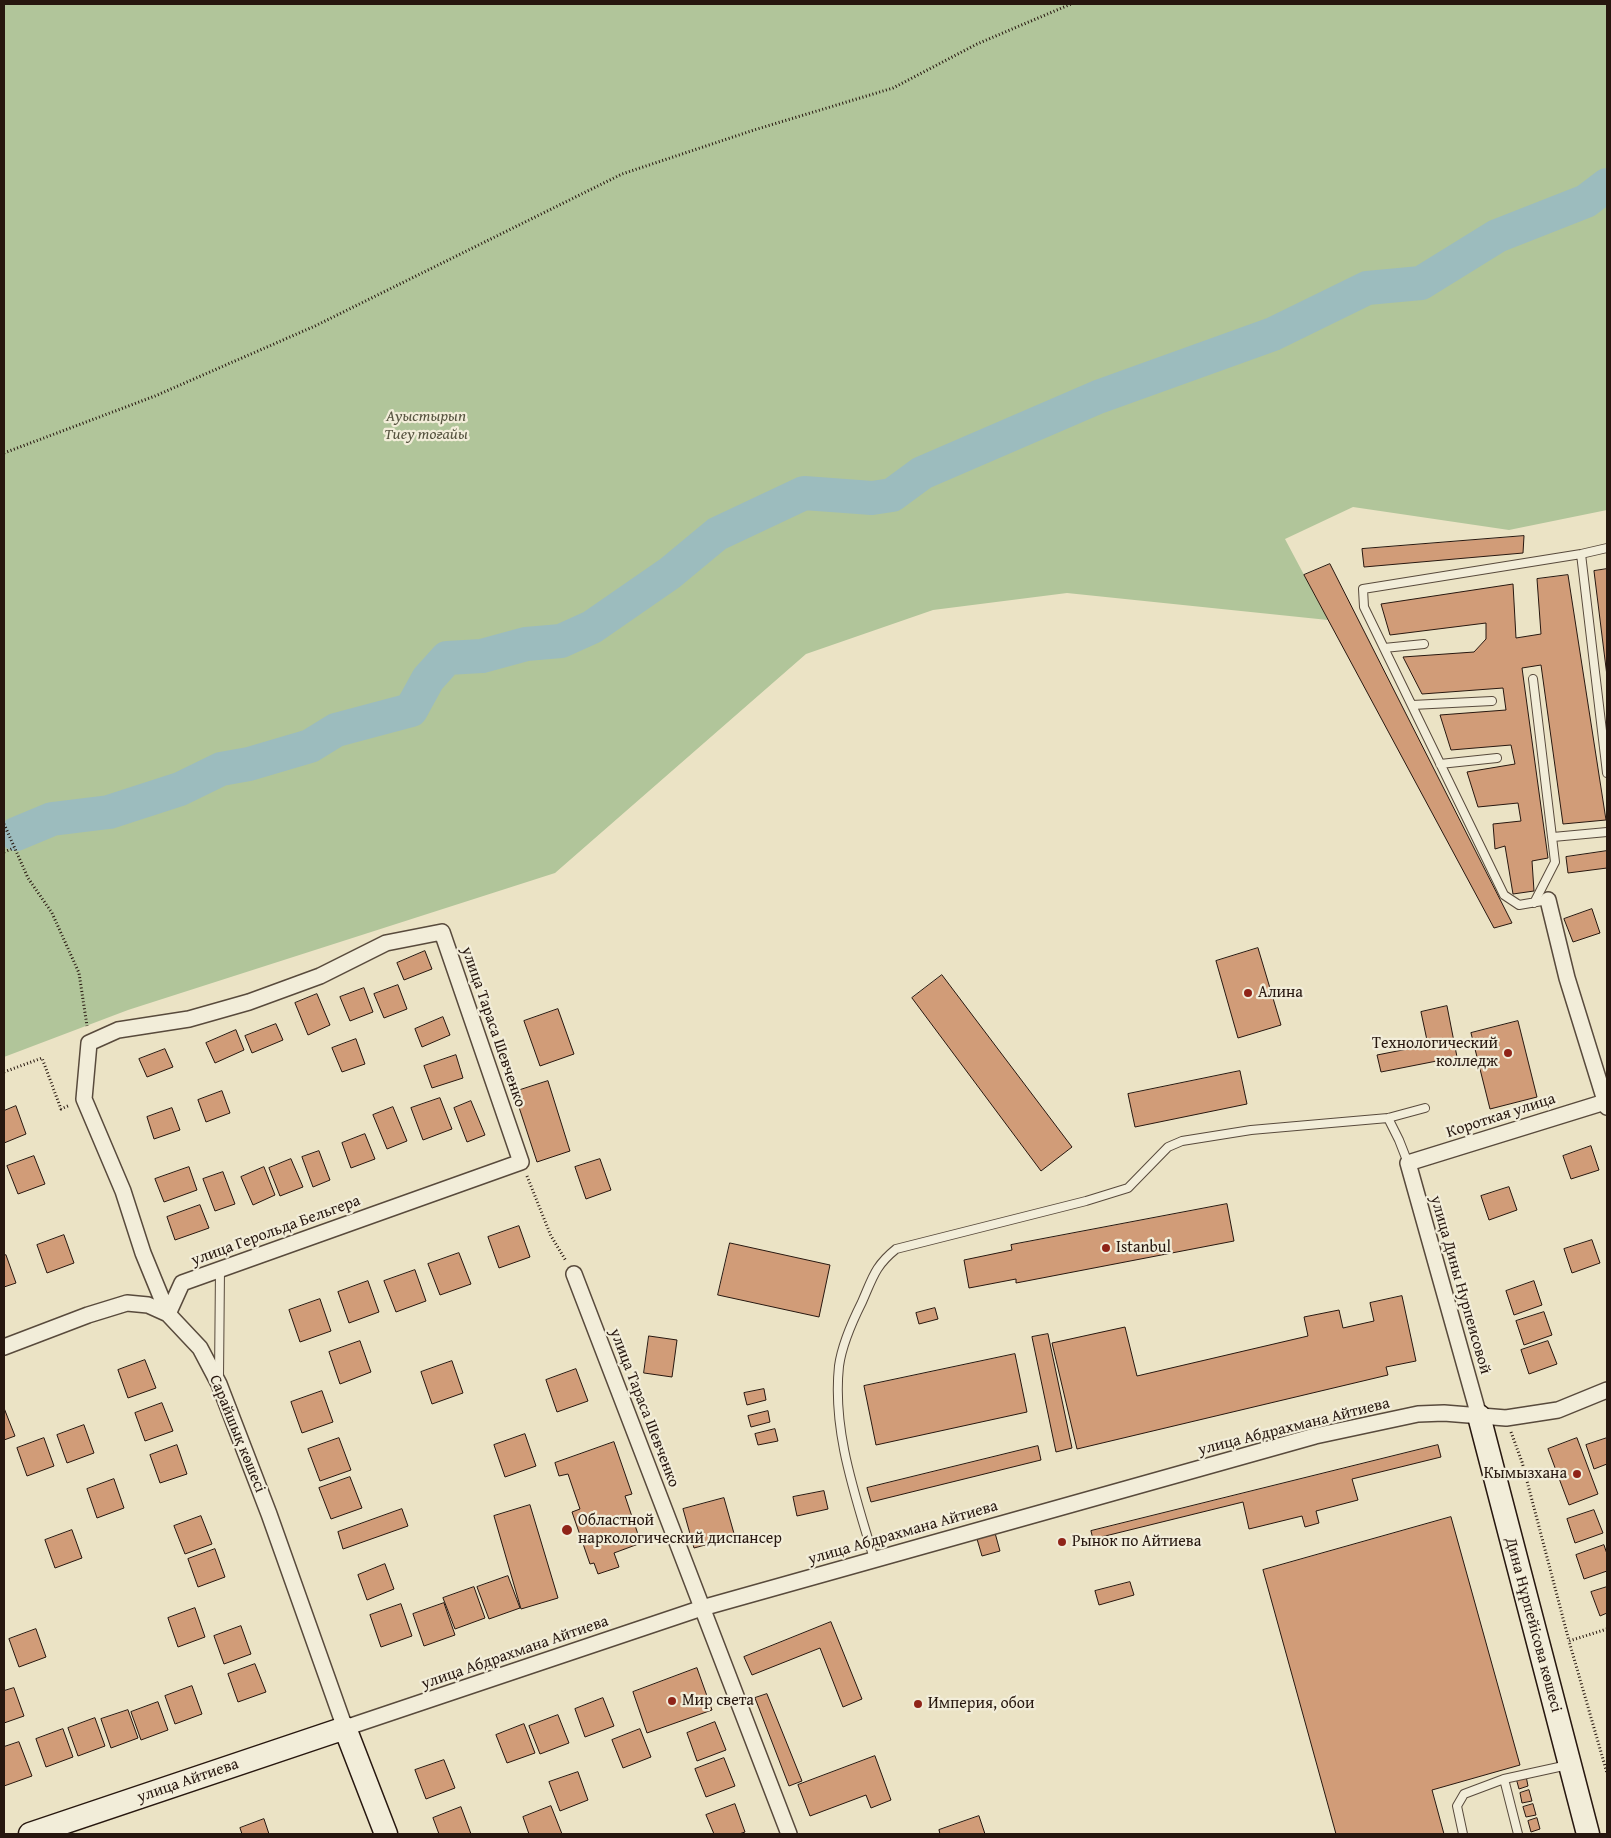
<!DOCTYPE html>
<meta charset="utf-8">
<style>
body{margin:0}
#map{position:relative;width:1611px;height:1838px;overflow:hidden;background:#ebe3c5;font-family:"Gentium Book Plus",serif}
canvas{display:block}
.frame{position:absolute;inset:0;border:5px solid #27170f;pointer-events:none}
</style>
<div id="map">
<canvas width="1611" height="1838"></canvas>
<div class="frame"></div>
</div>
<script>
const ctx = document.querySelector('canvas').getContext('2d');
ctx.lineJoin = 'round';
function fill(path, color) {
  ctx.fillStyle = color;
  ctx.fill(path, 'evenodd');
}
function stroke(path, color, width, dash) {
  ctx.strokeStyle = color;
  ctx.lineWidth = width;
  ctx.lineCap = dash ? 'butt' : 'round';
  ctx.setLineDash(dash || []);
  ctx.stroke(path);
}
function drawText(font, color, halo, rows, align = 'center') {
  ctx.font = font + ' "Gentium Book Plus",serif';
  ctx.lineWidth = 4.5;
  ctx.setLineDash([]);
  ctx.textBaseline = 'middle';
  ctx.strokeStyle = halo;
  ctx.fillStyle = color;
  for (const [text, x, y, turn = 0] of rows) {
    ctx.save();
    ctx.translate(x, y);
    ctx.rotate((+turn || 0) * Math.PI / 180);
    ctx.textAlign = isNaN(turn) ? turn : align;
    if (halo) ctx.strokeText(text, 0, 0);
    ctx.fillText(text, 0, 0);
    ctx.restore();
  }
}
fill(new Path2D(`
 M4,4h1603v506l-98,20 -156,-23 -68,32 43,81 -261,-27 -134,17 -127,44 -251,219 -427,137 -124,47z`), '#b1c59a');
stroke(new Path2D(`
 M16,834l36,-15 57,-7 71,-23 41,-20 28,-5 61,-18 26,-16 75,-20 17,-31 19,-21 35,-2 44,-12 35,-3 31,-14 78,-54 47,-39 87,-41 68,5 20,-3 30,-22 176,-76 175,-63 94,-46 54,-5 76,-47 89,-35 21,-16`), '#9cbcbe', 34);
const building = new Path2D(`
 M1524,536l-1,17 -159,14 -2,-18z
 M1330,564l182,359 -18,5 -190,-353z
 M1607,569v107l-13,-105z
 M1568,575l38,245 -43,4 -22,-159 -19,3 26,190 -16,3 2,30 -21,3 -8,-48 -10,3 -2,-25 28,-3 -3,-18 -40,4 -11,-35 48,-8 -4,-19 -60,5 -11,-35 66,-5 -3,-22 -81,6 -19,-37 71,-5 12,-13v-16l-96,12 -9,-31 132,-20 3,54 25,-4 -4,-55z
 M1607,851v17l-39,5 -2,-16z
 M1592,909l8,24 -27,9 -9,-23z
 M1258,948l23,77 -43,13 -22,-77z
 M425,951l7,18 -28,11 -7,-17z
 M942,975l130,172 -31,24 -129,-173z
 M398,985l9,24 -23,9 -10,-24z
 M364,988l9,24 -23,9 -10,-24z
 M317,994l13,31 -22,10 -13,-32z
 M1447,1006l10,51 -76,15 -4,-17 51,-10 -7,-33z
 M558,1009l16,45 -34,12 -16,-45z
 M443,1017l7,18 -28,12 -7,-18z
 M1518,1021l19,76 -47,12 -19,-76z
 M276,1024l7,16 -31,13 -7,-17z
 M236,1030l8,20 -29,13 -9,-20z
 M356,1039l9,25 -23,8 -10,-24z
 M165,1049l8,18 -26,10 -8,-18z
 M456,1055l7,23 -31,10 -8,-22z
 M1240,1071l7,33 -112,23 -7,-33z
 M548,1081l22,70 -33,11 -23,-70z
 M222,1091l8,22 -24,9 -8,-22z
 M440,1098l12,31 -29,11 -12,-32z
 M471,1101l14,34 -18,7 -13,-34z
 M16,1106l10,28 -22,9v-32z
 M393,1107l14,34 -20,8 -14,-34z
 M172,1108l8,22 -26,9 -7,-22z
 M365,1134l10,25 -24,9 -9,-25z
 M1591,1146l8,24 -28,9 -8,-23z
 M319,1151l11,29 -17,7 -11,-30z
 M34,1156l11,28 -27,10 -11,-28z
 M291,1159l12,28 -23,9 -11,-28z
 M600,1159l11,31 -25,9 -11,-32z
 M189,1167l8,23 -33,12 -9,-23z
 M264,1167l11,28 -22,10 -12,-28z
 M223,1172l12,32 -20,7 -12,-32z
 M1509,1187l8,23 -28,10 -8,-24z
 M1227,1204l7,37 -218,42v-4l-47,9 -5,-28 48,-10 -1,-5z
 M200,1205l9,23 -34,12 -8,-23z
 M519,1226l11,31 -31,11 -11,-31z
 M64,1235l10,28 -27,10 -10,-28z
 M1592,1240l8,23 -28,10 -8,-24z
 M730,1243l100,22 -11,52 -101,-22z
 M459,1253l12,31 -31,11 -12,-31z
 M6,1255l10,28 -12,4v-31z
 M415,1270l11,31 -30,11 -12,-31z
 M368,1281l11,31 -30,11 -11,-31z
 M1534,1281l8,24 -28,10 -8,-24z
 M1402,1296l14,65 -30,6 2,8 -311,74 -25,-106 73,-16 12,49 171,-40 -4,-19 35,-7 4,18 31,-7 -4,-18z
 M320,1299l11,32 -31,11 -11,-32z
 M935,1308l3,11 -19,5 -3,-11z
 M1544,1312l8,23 -28,10 -8,-24z
 M1048,1334l24,114 -16,4 -24,-115z
 M649,1336l28,4 -5,37 -28,-4z
 M360,1341l11,31 -31,12 -11,-32z
 M1548,1341l9,23 -28,10 -8,-24z
 M1015,1354l12,58 -151,33 -12,-59z
 M145,1360l11,28 -28,10 -10,-28z
 M452,1361l11,32 -31,11 -11,-32z
 M576,1369l12,32 -31,11 -11,-32z
 M764,1389l2,11 -19,5 -3,-12z
 M322,1391l11,31 -31,11 -11,-31z
 M162,1403l11,28 -28,10 -10,-28z
 M4,1408l11,28 -11,4z
 M768,1411l2,11 -19,5 -3,-11z
 M84,1425l10,28 -27,10 -10,-28z
 M775,1429l3,12 -20,4 -3,-11z
 M525,1434l11,32 -31,11 -11,-32z
 M44,1438l10,28 -27,10 -10,-28z
 M339,1438l12,32 -31,11 -12,-32z
 M1577,1438l21,56 -29,11 -21,-56z
 M1607,1438v26l-13,5 -8,-24z
 M614,1442l18,52 -7,2 16,47 -27,10 5,14 -21,7 -4,-11 -4,1 -18,-52 8,-3 -12,-35 -9,2 -4,-13z
 M177,1445l10,29 -27,9 -10,-28z
 M1438,1445l3,12 -89,22 6,21 -42,11 3,12 -14,4 -3,-11 -53,13 -6,-27 -150,37 -2,-8z
 M1038,1446l3,14 -170,42 -4,-14z
 M350,1477l12,31 -31,11 -12,-31z
 M114,1479l10,29 -27,10 -10,-29z
 M824,1491l4,18 -31,7 -4,-19z
 M724,1498l11,39 -41,11 -11,-39z
 M530,1505l28,93 -37,11 -27,-93z
 M402,1509l6,17 -65,23 -5,-17z
 M1594,1510l9,23 -28,10 -8,-24z
 M201,1516l11,28 -27,10 -11,-28z
 M1451,1517l69,248 -88,25 12,44h-108l-73,-264z
 M72,1530l10,28 -27,10 -10,-28z
 M995,1533l5,18 -18,5 -5,-17z
 M1604,1545l3,9v17l-23,8 -8,-24z
 M215,1549l10,28 -27,10 -10,-28z
 M385,1564l9,25 -27,11 -9,-25z
 M508,1576l12,32 -31,11 -12,-32z
 M1130,1582l4,13 -35,10 -4,-14z
 M474,1587l11,31 -30,11 -12,-31z
 M1607,1587v26l-7,3 -9,-24z
 M444,1603l11,32 -31,11 -11,-32z
 M401,1604l11,32 -31,11 -11,-32z
 M195,1608l10,29 -27,10 -10,-29z
 M831,1622l31,77 -19,8 -23,-59 -68,27 -8,-18z
 M241,1626l10,28 -27,10 -10,-28z
 M36,1629l10,28 -27,10 -10,-28z
 M255,1664l11,28 -28,10 -10,-28z
 M697,1668l15,42 -65,23 -14,-41z
 M192,1686l10,28 -27,10 -10,-28z
 M14,1688l10,28 -20,7v-32z
 M767,1694l35,87 -13,5 -34,-88z
 M603,1698l11,28 -29,11 -10,-28z
 M158,1702l10,28 -27,10 -10,-28z
 M128,1710l10,28 -27,10 -10,-29z
 M558,1715l11,28 -29,11 -11,-28z
 M95,1718l10,28 -27,10 -10,-28z
 M715,1722l11,28 -29,11 -10,-28z
 M524,1724l11,29 -28,10 -11,-28z
 M63,1729l10,28 -27,10 -10,-28z
 M640,1729l11,28 -28,11 -11,-28z
 M19,1742l13,34 -28,10v-39z
 M875,1756l16,44 -20,8 -5,-13 -56,21 -12,-31z
 M724,1758l11,28 -29,11 -11,-28z
 M444,1760l11,28 -29,11 -11,-29z
 M578,1772l10,28 -28,11 -11,-29z
 M1526,1776l2,10 -9,3 -3,-11z
 M1529,1790l3,11 -10,2 -2,-10z
 M735,1804l10,28 -6,2h-25l-8,-19z
 M1533,1804l3,11 -10,2 -3,-10z
 M551,1806l11,28h-33l-6,-17z
 M461,1807l10,27h-32l-6,-16z
 M979,1816l6,18h-45l-1,-4z
 M1537,1818l3,11 -9,3 -3,-11z
 M264,1819l5,15h-27l-2,-6z`);
fill(building, '#d19c78');
stroke(building, '#27170f', 1);
const lane = new Path2D(`
 M1581,554l26,219
 M1384,648l40,-4
 M1533,679l22,183 -21,41
 M1412,705l80,-4
 M1440,764l57,-6
 M1553,837l54,-5
 M1548,900l-29,5 -15,-10 -140,-288 -1,-18 218,-35 26,-6
 M1388,1118l11,22 9,23
 M219,1377l1,-108
 M874,1559c-18,-62 -42,-127 -35,-193 3,-22 13,-44 23,-64 11,-25 13,-36 34,-53l190,-48 42,-13 40,-41 14,-6 69,-11 137,-12 37,-10
 M1504,1779l14,55
 M1463,1834l-6,-28 7,-12 40,-15 64,-14`);
const street = new Path2D(`
 M1548,900l19,78 40,129
 M574,1274l215,560
 M168,1314l14,-31 339,-121 -79,-230 -56,11 -66,33 -71,26 -60,17 -71,11 -29,13 -5,56 39,92 20,62 25,61 32,34 19,36 50,130 76,214 357,-120 613,-172 103,-22 26,-1 62,5 52,-8 49,-20
 M4,1347l84,-32 39,-12 21,2 20,9
 M1479,1416l-71,-253 197,-61`);
const secondary = new Path2D(`
 M1479,1416l109,418
 M30,1834l315,-106 41,106`);
stroke(lane, '#584a3c', 10);
stroke(street, '#584a3c', 18);
stroke(secondary, '#27170f', 25);
stroke(new Path2D(`
 M4,453l151,-57 160,-70 307,-152 132,-44 139,-42 84,-44 94,-40
 M4,824l24,54 24,35 27,60 8,53
 M4,852l10,-4
 M4,1072l38,-14 19,51 9,-4
 M527,1176l24,60 15,25
 M1511,1432l11,30 47,179
 M1607,1629l-38,12 38,132`), '#27170f', 3, [1, 2.5]);
stroke(lane, '#f2edd9', 8);
stroke(street, '#f2edd9', 15);
stroke(secondary, '#f2edd9', 22);
for (const [x, y, r, color] of [
 [1248,993,5,"#8f2418"],
 [1508,1053,5,"#8f2418"],
 [1106,1248,5,"#8f2418"],
 [1577,1474,5,"#8f2418"],
 [567,1530,6,"#8f2418"],
 [1062,1542,5,"#8f2418"],
 [672,1701,5,"#8f2418"],
 [918,1704,5,"#8f2418"]
]) {
  const dot = new Path2D();
  dot.arc(x, y, r, 0, 2 * Math.PI);
  ctx.fillStyle = color;
  ctx.fill(dot);
  stroke(dot, '#f2edd9', 2);
}
drawText('italic 16px', '#575440', '#f2edd9', [
 ["Ауыстырып",426,417],
 ["Тиеу тоғайы",426,435]
]);
drawText('16px', '#27170f', '#f2edd9', [
 ["Алина",1258,993],
 ["Технологический",1498,1044,"right"],
 ["колледж",1498,1062,"right"],
 ["Istanbul",1116,1248],
 ["Кымызхана",1567,1474,"right"],
 ["Областной",578,1521],
 ["наркологический диспансер",578,1539],
 ["Рынок по Айтиева",1072,1542],
 ["Мир света",682,1701],
 ["Империя, обои",928,1704]
], 'left');
drawText('16px', '#27170f', '#f2edd9', [
 ["улица Тараса Шевченко",493,1027,71],
 ["Короткая улица",1501,1116,-18],
 ["улица Герольда Бельгера",276,1231,-20],
 ["улица Дины Нурпеисовой",1460,1285,74],
 ["улица Тараса Шевченко",644,1408,69],
 ["улица Абдрахмана Айтиева",1294,1427,-14],
 ["Сарайшық көшесі",237,1434,68],
 ["улица Абдрахмана Айтиева",903,1533,-16],
 ["Дина Нұрпейісова көшесі",1533,1625,75],
 ["улица Абдрахмана Айтиева",515,1653,-19],
 ["улица Айтиева",188,1781,-19]
]);
</script>
